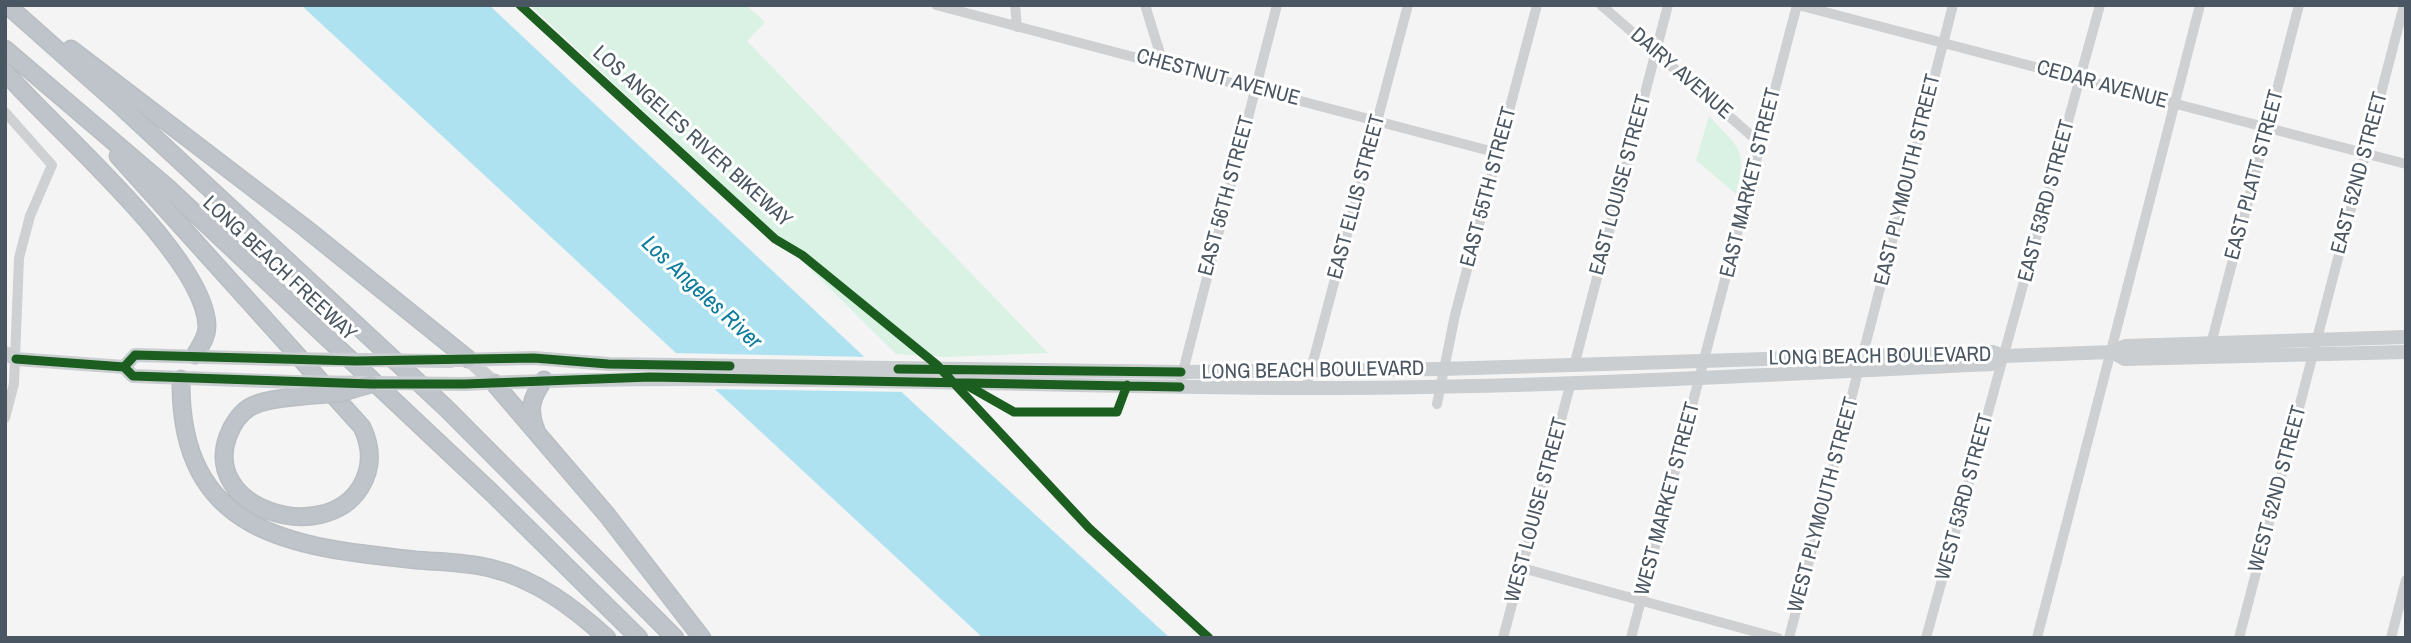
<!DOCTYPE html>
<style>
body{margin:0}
#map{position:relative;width:2411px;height:643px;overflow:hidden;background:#f4f4f4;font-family:"Archivo Narrow",sans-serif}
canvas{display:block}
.frame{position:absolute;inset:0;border:7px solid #4a5661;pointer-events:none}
</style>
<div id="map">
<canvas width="2411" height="643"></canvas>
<div class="frame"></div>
</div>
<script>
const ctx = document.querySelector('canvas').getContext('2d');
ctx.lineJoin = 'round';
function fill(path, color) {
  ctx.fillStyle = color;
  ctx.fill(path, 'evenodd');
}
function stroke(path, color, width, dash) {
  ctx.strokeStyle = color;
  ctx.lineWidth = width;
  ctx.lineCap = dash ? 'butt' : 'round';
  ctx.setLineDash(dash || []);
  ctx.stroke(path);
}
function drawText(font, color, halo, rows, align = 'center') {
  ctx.font = font + ' "Archivo Narrow",sans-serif';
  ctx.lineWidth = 6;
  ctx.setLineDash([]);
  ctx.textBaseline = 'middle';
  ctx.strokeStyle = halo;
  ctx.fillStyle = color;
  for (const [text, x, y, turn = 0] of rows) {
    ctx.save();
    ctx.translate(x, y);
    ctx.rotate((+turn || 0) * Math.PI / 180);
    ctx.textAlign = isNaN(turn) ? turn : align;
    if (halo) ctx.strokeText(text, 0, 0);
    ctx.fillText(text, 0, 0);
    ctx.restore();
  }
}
fill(new Path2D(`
 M530,5h216l19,17 -18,19 301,312 -103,4 -49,-3 -117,-116z
 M1709,116c30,33 39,32 27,78l-40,-34z`), '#d9f2e3');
fill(new Path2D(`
 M301,5h188l433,406 248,227h-187z`), '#aee2f0');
fill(new Path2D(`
 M670,353l200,4 37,35 -199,-3z`), '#f4f4f4');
const highway = new Path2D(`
 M7,5l116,103 323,300 229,230
 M5,49l163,139 324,305 147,145
 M71,49l233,178 164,132
 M5,72c48,56 200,184 202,254 0,12 -7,20 -12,29
 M118,156l244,271c10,21 10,42 -2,61 -37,58 -159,21 -132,-52 4,-11 12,-23 22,-29 15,-8 36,-9 52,-11
 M181,379c-2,156 111,168 235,181 25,2 50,2 74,8 46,11 83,39 117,70
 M494,383l113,132 95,123
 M536,430c-8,-21 -5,-32 8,-50`);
stroke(highway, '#b9bec3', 19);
stroke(new Path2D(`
 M936,5l562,148
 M1015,5l2,22
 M1145,5l18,58
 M1601,5l160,139
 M1798,5l608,159
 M5,112l47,53 -22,51 -11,42 -5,126 -9,34
 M2211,344l88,-339
 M1863,354l90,-349
 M1574,366l94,-361
 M1181,379l96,-374
 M1306,388l102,-383
 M1437,404l18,-89 82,-310
 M1522,568l256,70
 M1503,638l68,-256
 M1631,638l166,-633
 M1789,638l69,-266
 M1926,638l174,-633
 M2037,638l163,-633
 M2239,638l165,-633
 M2391,638l15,-58`), '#ced0d2', 10);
stroke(new Path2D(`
 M2112,352l13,7 281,-7
 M5,353l11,6 108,8 9,9 160,6
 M468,359l26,24
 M457,360l77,-2 74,6 573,8 261,-3 550,-17 12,4 108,-4 13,-6 281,-9
 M124,367l11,-12 142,4
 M465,384c282,-13 562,4 844,4 227,0 455,-13 683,-24l12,-8`), '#caced1', 14);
stroke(highway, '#bec4c9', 16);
const highwayBridge = new Path2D(`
 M302,396l38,-3 31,-9`);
stroke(highwayBridge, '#b9bec3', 19, []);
stroke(new Path2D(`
 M277,359l174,2
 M293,382l172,2`), '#caced1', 14);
stroke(highwayBridge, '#bec4c9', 16);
stroke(new Path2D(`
 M520,5l255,234 27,16 135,110 152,163 120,110
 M16,359l108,8 9,9 238,8h94l185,-7 530,10
 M124,367l11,-12 221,6 178,-3 74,6 122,2
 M898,369l283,3
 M963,383l51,29h103l10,-27`), '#1b5e20', 9);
drawText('21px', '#4a5661', '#fff', [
 ["DAIRY AVENUE",1681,74,41],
 ["CHESTNUT AVENUE",1218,78,15],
 ["CEDAR AVENUE",2102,85,15],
 ["LOS ANGELES RIVER BIKEWAY",692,137,42],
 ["EAST 52ND STREET",2360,173,-75],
 ["EAST PLATT STREET",2255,175,-75],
 ["EAST PLYMOUTH STREET",1908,180,-76],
 ["EAST MARKET STREET",1751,183,-76],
 ["EAST LOUISE STREET",1621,185,-75],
 ["EAST 55TH STREET",1489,187,-75],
 ["EAST 56TH STREET",1227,196,-75],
 ["EAST ELLIS STREET",1357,197,-75],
 ["EAST 53RD STREET",2047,201,-75],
 ["LONG BEACH FREEWAY",279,269,43],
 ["LONG BEACH BOULEVARD",1880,357,-1],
 ["LONG BEACH BOULEVARD",1313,371,-1],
 ["WEST 52ND STREET",2278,489,-75],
 ["WEST 53RD STREET",1965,497,-75],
 ["WEST MARKET STREET",1668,499,-75],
 ["WEST PLYMOUTH STREET",1824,505,-75],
 ["WEST LOUISE STREET",1537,510,-75]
]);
drawText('italic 23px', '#0c7c9b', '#fff', [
 ["Los Angeles River",701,293,43]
]);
</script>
